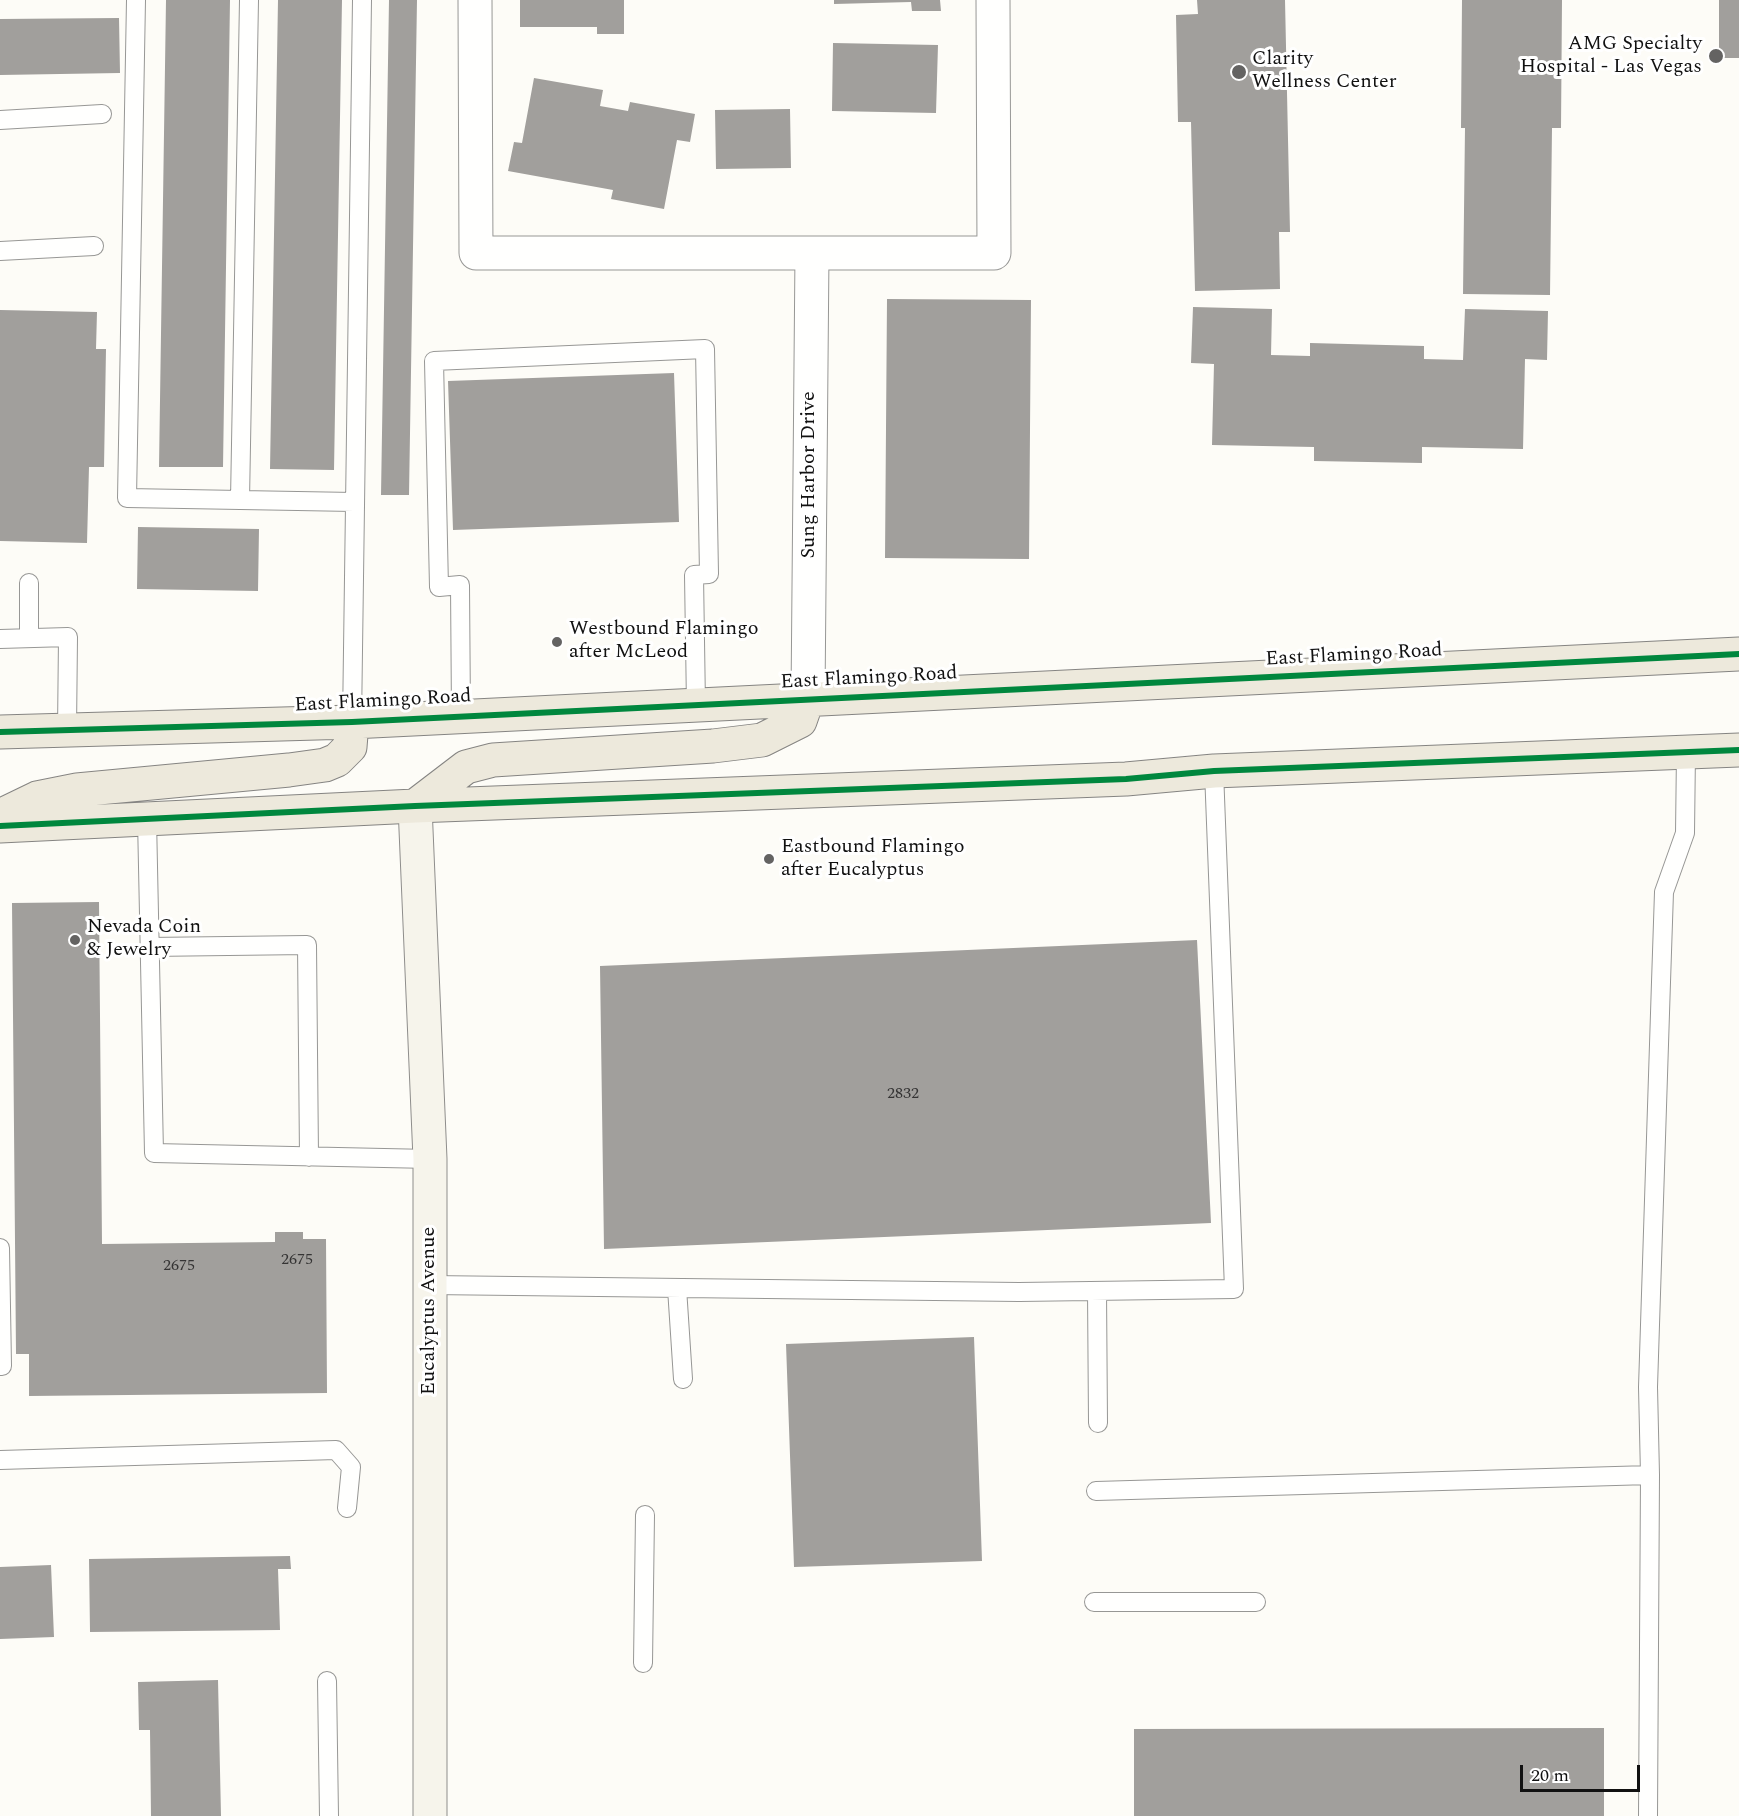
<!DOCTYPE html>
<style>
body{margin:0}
#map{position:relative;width:1739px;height:1816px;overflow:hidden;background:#fdfcf7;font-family:Spectral,serif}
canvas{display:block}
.scale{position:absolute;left:1520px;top:1765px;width:120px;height:27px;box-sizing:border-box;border:3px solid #111;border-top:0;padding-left:8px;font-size:18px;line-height:21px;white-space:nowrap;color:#111;-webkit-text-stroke:4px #fff;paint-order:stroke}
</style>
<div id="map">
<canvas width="1739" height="1816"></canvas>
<div class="scale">20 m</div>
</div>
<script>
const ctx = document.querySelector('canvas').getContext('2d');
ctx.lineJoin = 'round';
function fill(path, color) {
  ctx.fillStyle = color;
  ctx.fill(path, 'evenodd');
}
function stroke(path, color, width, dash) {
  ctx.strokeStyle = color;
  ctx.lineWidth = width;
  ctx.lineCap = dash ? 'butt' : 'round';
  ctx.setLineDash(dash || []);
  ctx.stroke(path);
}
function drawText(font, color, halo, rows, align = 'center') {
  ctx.font = font + ' Spectral,serif';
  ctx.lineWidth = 6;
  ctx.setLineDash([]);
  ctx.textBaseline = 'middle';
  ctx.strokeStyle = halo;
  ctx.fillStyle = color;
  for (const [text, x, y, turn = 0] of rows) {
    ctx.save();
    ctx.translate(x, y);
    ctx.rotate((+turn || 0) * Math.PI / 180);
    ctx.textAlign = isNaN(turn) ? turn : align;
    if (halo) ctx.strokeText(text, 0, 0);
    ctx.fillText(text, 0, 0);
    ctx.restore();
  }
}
fill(new Path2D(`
 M166,0h64l-7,467h-64z
 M278,0h64l-8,470 -64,-1z
 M389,0h28l-8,495h-28z
 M520,0h104v34h-27v-7h-77z
 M834,0h106l1,11h-29l-1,-9 -77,2z
 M1197,0h88l5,232h-11l1,57 -85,2 -4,-169h-13l-2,-107 22,-1z
 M1462,0h100l-1,128h-9l-2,167 -87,-1 2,-166h-4z
 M1719,0h20v58h-20z
 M119,18l1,55 -120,2v-56z
 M833,43l105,2 -2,68 -104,-2z
 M534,78l69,12 -3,16 28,5 2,-9 65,12 -5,28 -13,-2 -13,69 -53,-10 2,-9 -105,-19 6,-29 8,1z
 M790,109l1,59 -75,1 -1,-59z
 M887,299l144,1 -2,259 -144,-1z
 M1193,307l79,2 -1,46 39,1v-13l114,3v13l39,1 2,-51 83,2 -1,49 -22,-1 -2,90 -101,-2v16l-108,-2v-14l-102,-2 2,-81 -23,-1z
 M0,310l97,2 -1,37h10l-2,118h-15l-2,76 -87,-2z
 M674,373l5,149 -226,8 -5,-149z
 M138,527l121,2 -1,62 -121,-2z
 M99,902l3,342 173,-2v-10h28v7h23l1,154 -298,3v-42h-13l-4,-451z
 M1197,940l14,283 -607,26 -4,-283z
 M974,1337l8,224 -188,6 -8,-223z
 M290,1556l1,13h-13l2,61 -190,2 -1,-73z
 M51,1565l3,72 -54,2v-72z
 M218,1680l3,136h-70l-1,-86h-11l-1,-48z
 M1604,1728v88h-470v-87z`), '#a19f9c');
const lane = new Path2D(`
 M136,0l-9,498 227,4
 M0,120l102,-6
 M0,251l94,-5
 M240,500l9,-500
 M29,583v55
 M0,639l68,-2 -1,93
 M461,715l-1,-130 -21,2 -5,-226 271,-12 4,225 -15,1 2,131
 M352,722l10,-722
 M147,819l7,334 276,6
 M149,947l158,-2 2,212
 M0,1248l2,118h-2
 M430,1285l589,7 215,-3 -20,-518
 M677,1288l6,91
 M1097,1291l1,132
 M0,1460l336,-10 15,17 -4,41
 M1096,1491l554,-16
 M1094,1602h162
 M643,1663l2,-148
 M327,1681l2,135
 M1648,1816l2,-341 -2,-88 13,-405 3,-90 21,-59 1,-81`);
const street = new Path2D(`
 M475,0l1,253h518l-1,-253
 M808,698l4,-445`);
const secondary = new Path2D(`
 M415,806l15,353v657`);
const primary = new Path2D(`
 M0,732l352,-10 1387,-68
 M415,806l51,-39 27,-7 220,-14 49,-6 38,-19 8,-23
 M0,822l8,-10 29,-14 40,-8 212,-20 36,-5 12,-5 13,-13 2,-25
 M0,826l415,-20 711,-27 88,-8 525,-21`);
stroke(lane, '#979795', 20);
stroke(street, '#979795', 35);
stroke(secondary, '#8e8d8b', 35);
stroke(primary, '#858482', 35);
stroke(lane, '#fffffe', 18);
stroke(street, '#fffffe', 33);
stroke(secondary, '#f6f4eb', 33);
stroke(primary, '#ede9dc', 33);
stroke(new Path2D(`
 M0,732l352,-10 1387,-68
 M0,826l415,-20 711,-27 88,-8 525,-21`), '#00873e', 6);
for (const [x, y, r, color] of [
 [1716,56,8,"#646362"],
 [1239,72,8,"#646362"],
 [557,642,6,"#646362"],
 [769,859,6,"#646362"],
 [75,940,6,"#646362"]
]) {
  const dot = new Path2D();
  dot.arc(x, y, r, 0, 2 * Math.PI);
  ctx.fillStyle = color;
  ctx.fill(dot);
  stroke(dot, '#fff', 2);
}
drawText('16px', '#353434', null, [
 ["2832",903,1095],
 ["2675",297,1261],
 ["2675",179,1267]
]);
drawText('20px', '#111', '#fff', [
 ["AMG Specialty",1702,45,"right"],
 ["Hospital - Las Vegas",1702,68,"right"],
 ["Clarity",1252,60],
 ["Wellness Center",1252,83],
 ["Westbound Flamingo",569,630],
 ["after McLeod",569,653],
 ["Eastbound Flamingo",781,848],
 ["after Eucalyptus",781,871],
 ["Nevada Coin",87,928],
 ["& Jewelry",87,951]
], 'left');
drawText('20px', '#111', '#fff', [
 ["Sung Harbor Drive",810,475,-90],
 ["East Flamingo Road",1354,656,-3],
 ["East Flamingo Road",869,679,-3],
 ["East Flamingo Road",383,702,-3],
 ["Eucalyptus Avenue",430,1311,-90]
]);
</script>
